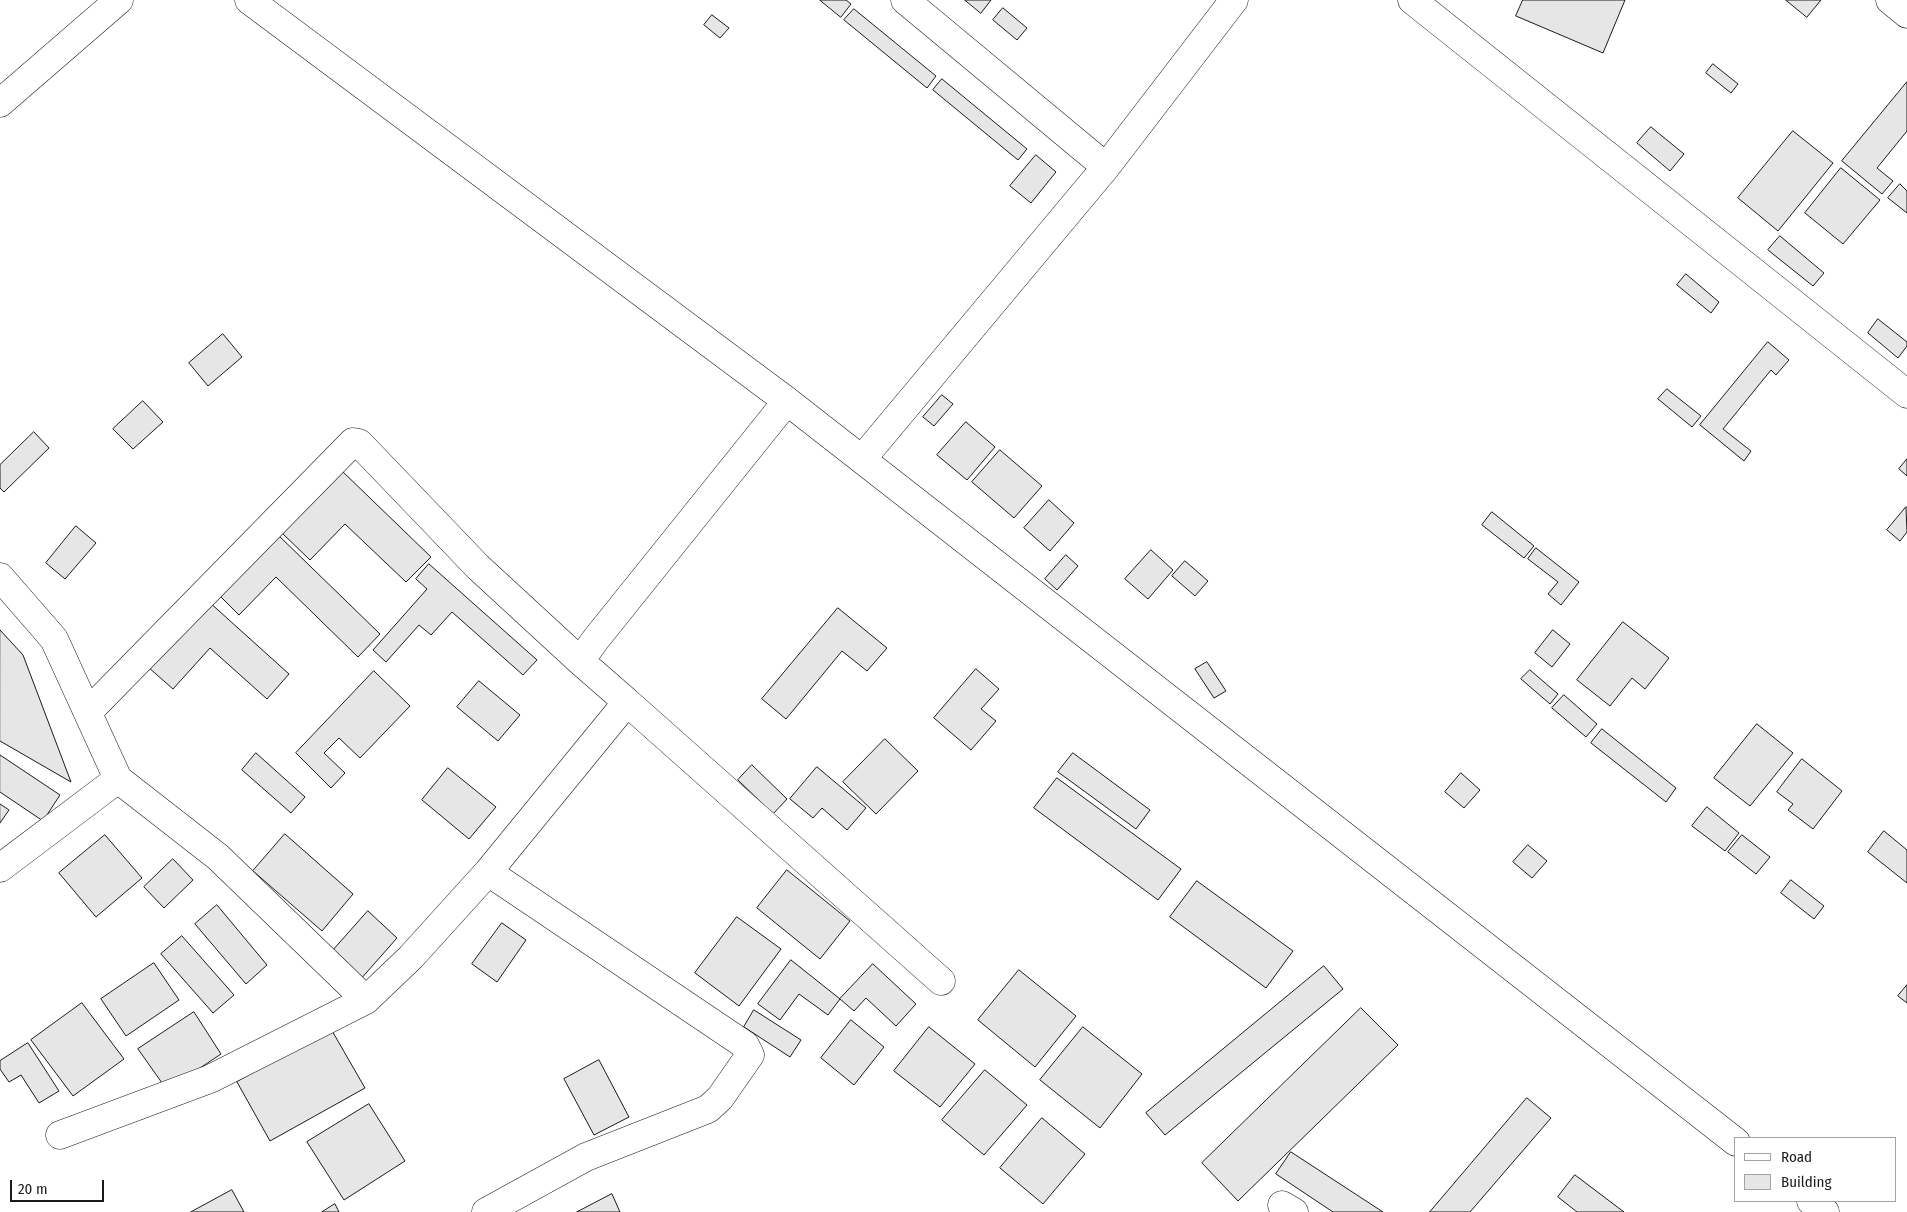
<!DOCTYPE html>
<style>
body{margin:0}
#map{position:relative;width:1907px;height:1212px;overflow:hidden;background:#fff;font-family:"Fira Sans Condensed",sans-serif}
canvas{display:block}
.legend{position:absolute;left:1734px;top:1137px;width:162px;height:65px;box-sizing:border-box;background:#fff;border:1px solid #a3a3a3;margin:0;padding:6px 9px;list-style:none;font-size:15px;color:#1a1a1a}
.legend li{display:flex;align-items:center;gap:10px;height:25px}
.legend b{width:25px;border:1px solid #a3a3a3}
.scale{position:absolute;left:10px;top:1180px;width:94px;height:22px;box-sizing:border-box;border:2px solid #1a1a1a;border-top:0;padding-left:6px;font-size:15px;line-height:18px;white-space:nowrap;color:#1a1a1a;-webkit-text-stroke:4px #fff;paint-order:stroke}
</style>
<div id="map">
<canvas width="1907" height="1212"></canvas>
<ul class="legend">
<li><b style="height:6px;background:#fff"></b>Road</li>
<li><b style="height:14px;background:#e6e6e6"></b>Building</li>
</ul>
<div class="scale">20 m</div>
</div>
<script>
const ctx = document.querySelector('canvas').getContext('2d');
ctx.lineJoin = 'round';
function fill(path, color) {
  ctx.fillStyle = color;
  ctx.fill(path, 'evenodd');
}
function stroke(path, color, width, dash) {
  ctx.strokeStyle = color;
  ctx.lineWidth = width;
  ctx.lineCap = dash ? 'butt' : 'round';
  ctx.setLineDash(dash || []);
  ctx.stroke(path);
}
const building = new Path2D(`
 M820,0h26l5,4 -10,13z
 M965,0h26l-10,13z
 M1523,0h102l-22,53 -87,-37z
 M1786,0h35l-14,17z
 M1003,8l24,20 -10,12 -24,-20z
 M854,9l82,67 -9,12 -83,-68z
 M712,15l17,13 -9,10 -16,-13z
 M1713,64l25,20 -7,9 -25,-20z
 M942,79l85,70 -9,11 -85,-70z
 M1907,82v49l-30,37 16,13 -11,13 -40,-33z
 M1651,127l33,27 -14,17 -33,-28z
 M1793,131l40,32 -55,68 -40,-33z
 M1036,155l20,17 -25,31 -21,-17z
 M1841,168l39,32 -37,44 -38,-31z
 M1900,184l7,7v22l-19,-15z
 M1780,236l44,37 -11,13 -45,-36z
 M1686,274l33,28 -8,11 -34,-28z
 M1878,319l29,23v4l-9,12 -30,-25z
 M223,334l19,23 -34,29 -19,-23z
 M1768,342l21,18 -13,15 -5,-5 -48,59 28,22 -7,10 -44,-36z
 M1667,389l34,27 -9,11 -34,-28z
 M942,395l11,9 -19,22 -11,-9z
 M143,401l20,21 -30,27 -20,-20z
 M966,422l29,25 -28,33 -30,-25z
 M34,432l15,16 -45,44 -4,-4v-23z
 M1000,450l42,36 -28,32 -42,-36z
 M1907,459v17l-8,-7z
 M341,470l90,87 -25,25 -61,-58 -35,36 -29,-28z
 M1049,500l25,23 -24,28 -26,-23z
 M1906,507l1,25 -7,9 -13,-11z
 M1492,512l42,34 -10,12 -42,-33z
 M76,526l20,17 -31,36 -19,-16z
 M275,532l105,102 -22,23 -82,-80 -37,38 -23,-23z
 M1536,548l43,34 -18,23 -13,-11 10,-12 -30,-23z
 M1151,550l22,20 -25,29 -23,-20z
 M1066,555l12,11 -21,24 -12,-11z
 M1185,561l23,20 -13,15 -23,-20z
 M429,564l108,96 -14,15 -71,-63 -21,23 -12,-10 -33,37 -13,-12 54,-61 -11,-10z
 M208,601l81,73 -22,25 -57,-51 -37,41 -25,-22z
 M838,608l49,40 -20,23 -25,-20 -56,68 -24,-20z
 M1623,622l46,36 -24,31 -13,-11 -22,28 -33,-26z
 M0,630l23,25 48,127 -71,-41z
 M1553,630l17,14 -18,23 -17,-14z
 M1207,662l19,29 -12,7 -19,-29z
 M976,669l23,20 -18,20 15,12 -25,29 -37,-32z
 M1530,670l28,24 -8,10 -29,-25z
 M374,671l36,35 -50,52 -21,-20 -15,15 21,20 -14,15 -35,-35z
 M479,681l41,34 -22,26 -41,-34z
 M1564,695l33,29 -11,13 -34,-29z
 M1757,724l36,29 -43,53 -36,-28z
 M1602,729l74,59 -10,14 -75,-59z
 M885,739l33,32 -42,43 -33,-32z
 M256,753l49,44 -14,16 -49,-43z
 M1073,753l77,57 -14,19 -78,-57z
 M0,755l60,40 -17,26 -43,-29z
 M1802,759l40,32 -29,38 -25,-19 5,-6 -16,-12z
 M752,765l35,34 -14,15 -35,-34z
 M817,767l49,41 -19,22 -25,-22 -9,10 -23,-19z
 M448,768l48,39 -27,32 -47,-39z
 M1461,773l19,17 -16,18 -19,-16z
 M1057,778l124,91 -23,31 -124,-92z
 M0,804l9,6 -9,13z
 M1707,807l32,26 -14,18 -33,-25z
 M1884,831l23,19v33l-39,-31z
 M285,834l68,60 -31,37 -69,-60z
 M105,835l37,43 -46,39 -37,-44z
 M1742,835l28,22 -14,17 -28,-22z
 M1528,845l19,16 -15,17 -19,-16z
 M173,859l20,21 -29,28 -20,-21z
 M787,870l63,51 -30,38 -63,-51z
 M1791,880l33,26 -10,13 -33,-26z
 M1197,881l96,70 -27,37 -96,-71z
 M217,905l50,60 -21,19 -51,-60z
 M368,911l29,27 -38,43 -30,-26z
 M737,917l44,32 -42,57 -44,-33z
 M502,923l24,17 -29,42 -25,-18z
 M182,936l52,59 -21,18 -52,-59z
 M791,960l49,39 -12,16 -29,-21 -19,26 -22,-16z
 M154,963l25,37 -53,36 -25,-37z
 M873,964l43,40 -20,22 -30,-28 -12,13 -14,-12z
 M1324,966l19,23 -178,146 -19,-22z
 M1019,970l57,46 -41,51 -57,-47z
 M1907,985v18l-9,-7z
 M82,1003l42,56 -51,37 -42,-56z
 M1361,1008l37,37 -160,156 -36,-38z
 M754,1010l47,30 -11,17 -46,-30z
 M194,1012l27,42 -54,36 -29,-41z
 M851,1020l33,27 -30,38 -33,-27z
 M929,1027l46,37 -35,43 -46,-36z
 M1083,1027l59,47 -42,54 -60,-48z
 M331,1029l34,59 -95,53 -33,-59z
 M28,1043l31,48 -20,12 -18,-28 -12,7 -9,-13v-8z
 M599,1060l30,57 -35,18 -30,-56z
 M985,1070l42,35 -43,50 -42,-35z
 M1527,1098l24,20 -81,94h-40z
 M369,1104l36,57 -61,39 -37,-58z
 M1042,1118l43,36 -42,50 -43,-36z
 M1291,1152l92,60h-50l-57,-38z
 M1575,1175l49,37h-47l-19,-15z
 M232,1190l12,22h-53z
 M612,1194l8,18h-43z
 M335,1204l4,8h-17z`);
fill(building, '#e6e6e6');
stroke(building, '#1a1a1a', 1);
const minor = new Path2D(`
 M905,0l201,167
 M1412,0l495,394
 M1890,0l17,14
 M0,103l119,-103
 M862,459l244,-292 128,-167
 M0,577l54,62 64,140 100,78 148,143
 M627,702l314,279
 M88,712l265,-270 6,1 119,124 102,94
 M0,868l118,-89
 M60,1135l150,-56 156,-79 45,-43 77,-85 139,-170 -47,-41 16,-22 191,-238
 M1282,1205l12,7
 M486,1212l100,-55 122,-48 12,-11 30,-43 -5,-10 -257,-173`);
const secondary = new Path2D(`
 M249,0l538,401 949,741
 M1811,1201l14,11`);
stroke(minor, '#1a1a1a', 29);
stroke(secondary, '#1a1a1a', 29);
stroke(minor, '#fff', 28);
stroke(secondary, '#fff', 28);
</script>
